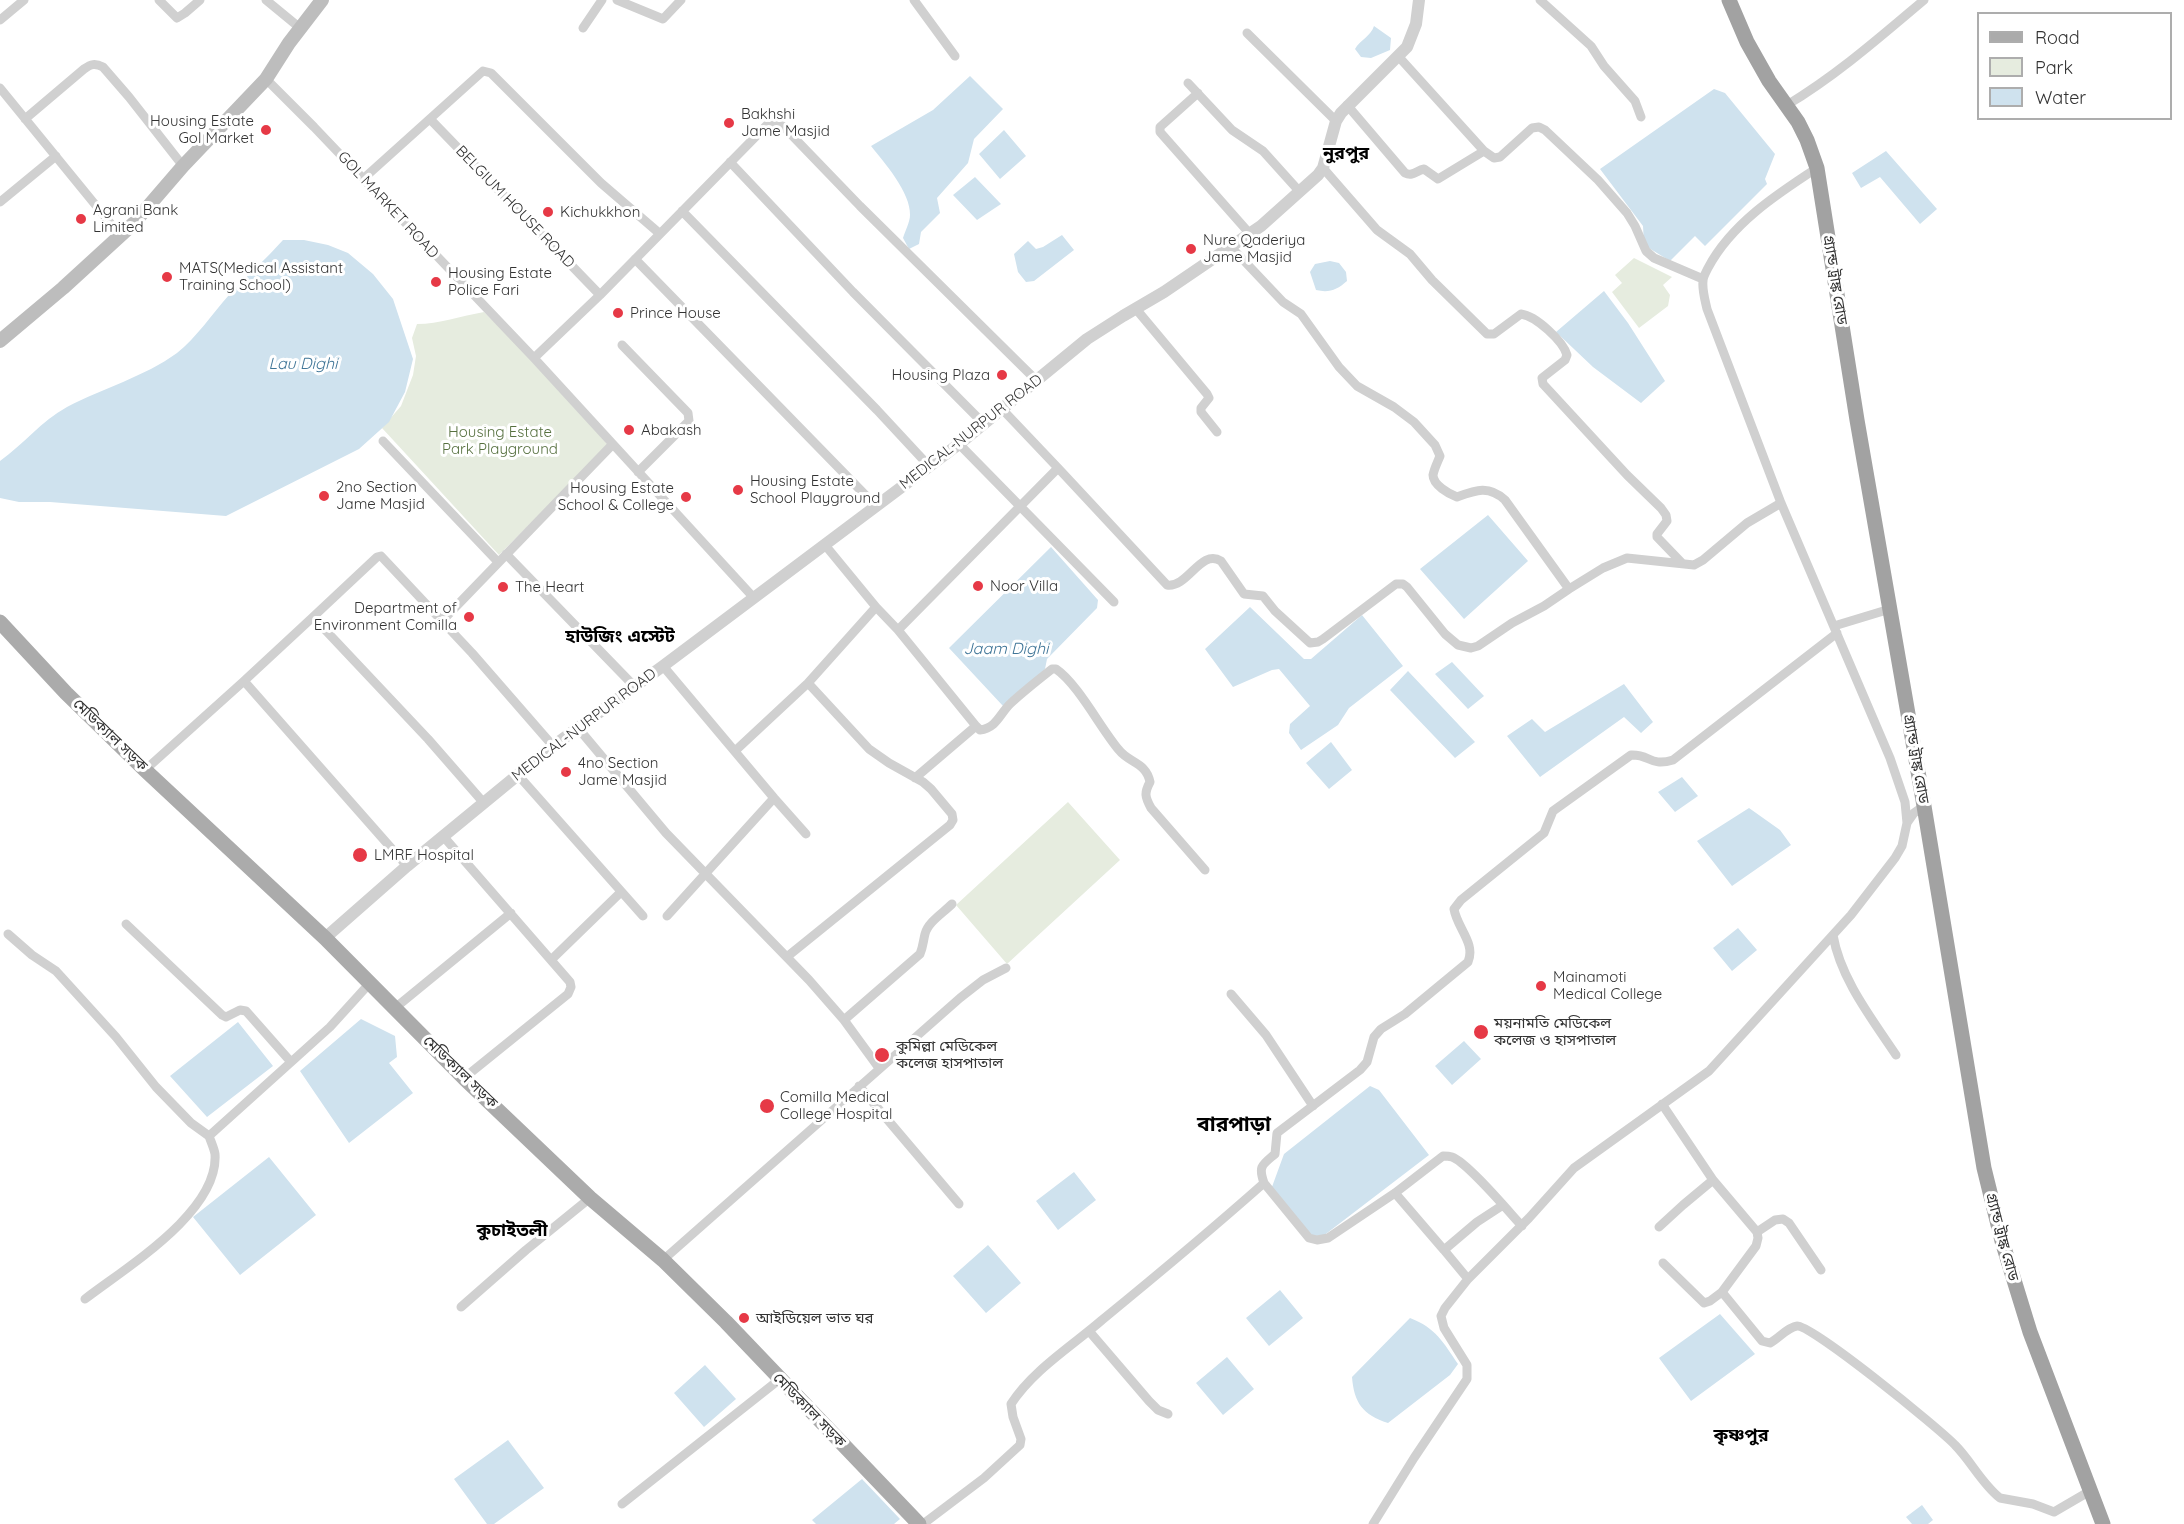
<!DOCTYPE html>
<meta charset="utf-8">
<style>
body{margin:0}
#map{position:relative;width:2184px;height:1524px;overflow:hidden;background:#fff;font-family:Quicksand,sans-serif}
canvas{display:block}
.legend{position:absolute;left:1977px;top:12px;width:195px;height:108px;box-sizing:border-box;background:#fff;border:2px solid #adadad;margin:0;padding:8px 10px;list-style:none;font-size:18px;color:#333}
.legend li{display:flex;align-items:center;gap:12px;height:30px}
.legend b{width:30px;border:2px solid #adadad}
</style>
<div id="map">
<canvas width="2184" height="1524"></canvas>
<ul class="legend">
<li><b style="height:8px;background:#ababab"></b>Road</li>
<li><b style="height:16px;background:#e6ecdf"></b>Park</li>
<li><b style="height:16px;background:#cfe2ee"></b>Water</li>
</ul>
</div>
<script>
const ctx = document.querySelector('canvas').getContext('2d');
ctx.lineJoin = 'round';
function fill(path, color) {
  ctx.fillStyle = color;
  ctx.fill(path, 'evenodd');
}
function stroke(path, color, width, dash) {
  ctx.strokeStyle = color;
  ctx.lineWidth = width;
  ctx.lineCap = dash ? 'butt' : 'round';
  ctx.setLineDash(dash || []);
  ctx.stroke(path);
}
function drawText(font, color, halo, rows, align = 'center') {
  ctx.font = font + ' Quicksand,"Noto Sans Bengali",sans-serif';
  ctx.lineWidth = 6;
  ctx.setLineDash([]);
  ctx.textBaseline = 'middle';
  ctx.strokeStyle = halo;
  ctx.fillStyle = color;
  for (const [text, x, y, turn = 0] of rows) {
    ctx.save();
    ctx.translate(x, y);
    ctx.rotate((+turn || 0) * Math.PI / 180);
    ctx.textAlign = isNaN(turn) ? turn : align;
    if (halo) ctx.strokeText(text, 0, 0);
    ctx.fillText(text, 0, 0);
    ctx.restore();
  }
}
fill(new Path2D(`
 M1634,258l38,19 -9,8 7,10 -2,11 -29,22 -27,-36 10,-9 -7,-8z
 M484,312l63,62 61,71 -109,110 -117,-127 19,-22 12,-31 3,-19 -4,-18 5,-14c22,0 44,-8 67,-12z
 M1068,802l52,58 -113,104 -51,-59z`), '#e6ecdf');
fill(new Path2D(`
 M1374,26l17,12 -1,12 -19,8 -10,-1 -6,-8c5,-9 16,-13 19,-23z
 M970,76l33,33 -29,30 -6,24 -31,35 3,15 -19,19 -2,12 -10,5 -6,-11c2,-7 7,-16 7,-23 1,-22 -26,-53 -39,-69l62,-36z
 M1714,89l11,4 50,61 -10,25 2,5 -62,62 -10,-10 -25,25 -26,-16 -1,-19 -43,-57z
 M1004,130l22,26 -26,23 -21,-25z
 M1886,151l51,58 -17,15 -40,-47 -19,11 -9,-15z
 M975,177l26,27 -24,16 -24,-25z
 M1062,235l12,15 -40,31 -8,1 -8,-10 -4,-18 14,-13 8,8 7,-2z
 M283,240h21l24,5 20,8 25,21 20,25 20,60 -8,33 -16,30 -30,27 -133,67 -176,-14h-31l-19,-4v-37c24,-17 41,-40 67,-54 36,-19 77,-30 110,-54 19,-15 36,-40 52,-58 18,-19 37,-36 54,-55z
 M1330,261l9,2 7,9 1,9c-10,9 -18,12 -31,9l-6,-18 5,-8z
 M1604,291l24,32 37,58 -24,22 -48,-36 -37,-35z
 M1488,515l40,46 -64,58 -44,-50z
 M1051,547l47,53 -1,8 -50,51 -2,10 -42,37 -54,-58z
 M1250,607l54,52h7l51,-44 41,51 -54,42 -11,17 -37,25 -12,-17 1,-9 20,-18 -31,-37 -7,1 -39,17 -28,-38z
 M1452,662l32,34 -16,13 -33,-35z
 M1408,671l67,71 -20,16 -65,-68z
 M1624,684l29,38 -12,11 -17,-16 -84,60 -33,-41 25,-17 13,13z
 M1331,742l21,28 -23,19 -23,-26z
 M1682,777l16,19 -23,16 -17,-20z
 M1749,808l31,22 11,15 -59,41 -35,-45z
 M1738,928l19,22 -25,21 -19,-23z
 M361,1019l34,17 2,21 -8,6 24,30 -64,50 -49,-72z
 M238,1022l35,44 -66,51 -37,-41z
 M1464,1041l17,18 -29,26 -17,-19z
 M1370,1086l9,4 50,65 -115,88 -45,-48 15,-41z
 M269,1157l47,58 -76,60 -47,-58z
 M1074,1172l22,28 -38,30 -22,-29z
 M988,1245l33,38 -35,30 -33,-37z
 M1280,1290l23,28 -34,28 -23,-28z
 M1720,1314l35,40 -64,47 -32,-43z
 M1410,1318c26,10 33,24 48,46l-8,11 -62,48c-25,-8 -34,-20 -36,-46z
 M1227,1357l27,32 -31,26 -27,-32z
 M705,1365l31,34 -32,28 -30,-34z
 M508,1440l36,48 -50,36h-7l-33,-45z
 M862,1479l38,40 -6,5h-78l-4,-4z
 M1922,1505l11,15 -5,4h-16l-6,-7z`), '#cfe2ee');
stroke(new Path2D(`
 M159,0l18,18 8,-5 15,-13
 M266,0l34,28
 M617,0l46,19 18,-19
 M914,0l41,56
 M1540,0l51,46 13,20 31,35 6,16
 M0,20l24,-20
 M583,28l19,-28
 M1247,33l89,88
 M1398,56l86,95
 M266,79l48,48 220,231 220,240
 M1188,83l44,47 31,21 36,40
 M0,88l120,147
 M1198,93l-38,34v5l90,102
 M1347,105l58,68c8,4 12,-3 19,-4l14,10 46,-28 10,7 6,-1 32,-29 7,-1 6,3 53,50 29,33 8,13 11,25 8,7 49,21
 M1787,105c50,-30 93,-68 137,-105
 M25,119l59,-50c7,-5 11,-6 19,-2l26,30 54,69
 M430,119l170,176
 M730,162l123,130 131,132
 M1323,168l54,62 33,24 22,26 55,54h7l27,-20c15,2 42,27 46,41l-2,5 -23,18 1,6 84,91 34,33 5,7 1,6 -10,13v3l26,27
 M1817,168c-40,26 -86,56 -109,100 -2,4 -5,9 -5,13 -1,9 2,19 4,28l74,194 109,255 15,44 2,21
 M363,179l120,-108 8,2 110,110 58,50
 M0,202l56,-46
 M682,211l195,199 52,56
 M1231,247l52,55 18,12 38,53 18,19 37,21 20,15 21,23 5,11c-2,5 -6,13 -7,19 0,10 16,19 24,22 19,-7 32,-12 48,3l64,89 34,-21 24,-10 67,7 9,-5 44,-37 34,-20
 M635,259l241,247
 M1136,309l71,85 2,4 -8,10v4l16,20
 M622,345l66,68 1,8 -51,51
 M534,358l66,-63 167,-170 12,-3 81,84 177,175
 M383,441l115,121
 M959,444l155,158
 M1058,468l109,117c21,3 34,-37 54,-24l23,33 19,2 12,15 35,32 8,-1 5,-3 73,-55h7l4,3 38,47 13,11 13,3 7,-2 34,-23 32,-17 25,-17
 M825,545l51,62 22,23 160,-162 -56,-59
 M506,554l129,133
 M313,617l64,-60 4,-1 91,97 81,93
 M442,621l170,-176
 M1834,626l56,-17
 M898,630l78,96 -61,52
 M663,666l111,132 32,36
 M244,681l69,-64 115,122 55,63
 M976,726l4,4c17,-2 20,-17 31,-27 13,-12 27,-23 41,-34h4c22,15 45,60 63,81 10,13 27,12 31,32 -6,11 -5,15 1,26l54,62
 M578,728l88,105 143,147 35,40 35,48
 M735,751l73,-68 68,-76
 M145,770l99,-89 163,185
 M518,775l125,141
 M443,836l127,146 1,5 -3,7 -104,84
 M667,916l107,-118
 M126,924l96,91 4,2 14,-7 6,1 45,51
 M8,934l24,21 24,16 60,66 40,50 35,36 18,13 121,-109 39,-43
 M1833,935c7,43 39,84 63,120
 M788,956l162,-131 3,-5 -1,-6 -21,-25 -8,-7 -34,-19 -20,-14 -61,-66
 M551,960l70,-68
 M1231,994l35,41 47,71
 M395,1008l116,-95
 M844,1020l76,-66c3,-7 3,-12 5,-20 3,-12 18,-21 27,-30
 M859,1086l100,118
 M1662,1104l51,76 44,52 1,6 -2,8 -34,46 40,49 8,2c9,-5 18,-16 27,-17 14,-2 143,103 158,119 16,16 27,39 45,53l33,6 21,8 36,-21
 M1264,1183l45,55 8,2 11,-2 67,-45 48,-37c3,0 6,0 9,1 15,5 57,55 70,69
 M1395,1193l49,57
 M1659,1227l24,-22 30,-25
 M1757,1232l18,-12 8,-1 6,4 32,47
 M663,1260l297,-262 23,-18 23,-12
 M1663,1263l41,40 6,-2 12,-9
 M1468,1279l-24,-29 33,-28 26,-17
 M85,1299c40,-31 134,-87 130,-145 -1,-6 -4,-12 -6,-18
 M461,1307l65,-57 64,-52
 M1089,1331l60,70 9,9 10,4
 M622,1504l158,-125
 M923,1524l61,-46 36,-33 1,-6 -8,-22 -2,-13c22,-34 61,-58 91,-84 55,-45 109,-90 162,-137 -6,-17 -2,-18 11,-29l2,-21 83,-63 7,-8 7,-25 7,-8 24,-15 63,-52c8,-19 -11,-34 -14,-53l7,-9 83,-67 9,-22 78,-56c19,-1 19,12 42,5l164,-127
 M1373,1524l41,-66 53,-79v-14l-23,-37 -3,-12 4,-8 23,-29 61,-61 45,-50 135,-97 142,-156 44,-57 7,-12 5,-23 7,-10 10,-7`), '#d0d0d0', 9);
stroke(new Path2D(`
 M325,938l82,-72 146,-120 110,-80 296,-222 128,-105 36,-23 41,-24 97,-66 57,-51 5,-7 13,-47 5,-8 66,-66 9,-23 3,-24`), '#d0d0d0', 12);
stroke(new Path2D(`
 M0,341l63,-53 70,-64 50,-58 83,-87 23,-36 33,-43`), '#bdbdbd', 14);
stroke(new Path2D(`
 M0,622l66,71 79,77 180,168 139,140 126,120 73,62 63,62 193,202`), '#ababab', 15);
stroke(new Path2D(`
 M1729,0l18,42 22,39 29,41 9,18 10,28 40,252 67,386 60,362 18,73 28,91 73,192`), '#a2a2a2', 15);
for (const [x, y, r, color] of [
 [729,123,6,"#e63946"],
 [266,130,6,"#e63946"],
 [548,212,6,"#e63946"],
 [81,219,6,"#e63946"],
 [1191,249,6,"#e63946"],
 [167,277,6,"#e63946"],
 [436,282,6,"#e63946"],
 [618,313,6,"#e63946"],
 [1002,375,6,"#e63946"],
 [629,430,6,"#e63946"],
 [738,490,6,"#e63946"],
 [324,496,6,"#e63946"],
 [686,497,6,"#e63946"],
 [978,586,6,"#e63946"],
 [503,587,6,"#e63946"],
 [469,617,6,"#e63946"],
 [566,772,6,"#e63946"],
 [360,855,8,"#e63946"],
 [1541,986,6,"#e63946"],
 [1481,1032,8,"#e63946"],
 [882,1055,8,"#e63946"],
 [767,1106,8,"#e63946"],
 [744,1318,6,"#e63946"]
]) {
  const dot = new Path2D();
  dot.arc(x, y, r, 0, 2 * Math.PI);
  ctx.fillStyle = color;
  ctx.fill(dot);
  stroke(dot, '#fff', 2);
}
drawText('15px', '#333', '#fff', [
 ["Bakhshi",741,114],
 ["Jame Masjid",741,131],
 ["Housing Estate",254,121,"right"],
 ["Gol Market",254,138,"right"],
 ["Agrani Bank",93,210],
 ["Limited",93,227],
 ["Kichukkhon",560,212],
 ["Nure Qaderiya",1203,240],
 ["Jame Masjid",1203,257],
 ["MATS(Medical Assistant",179,268],
 ["Training School)",179,285],
 ["Housing Estate",448,273],
 ["Police Fari",448,290],
 ["Prince House",630,313],
 ["Housing Plaza",990,375,"right"],
 ["Abakash",641,430],
 ["Housing Estate",750,481],
 ["School Playground",750,498],
 ["2no Section",336,487],
 ["Jame Masjid",336,504],
 ["Housing Estate",674,488,"right"],
 ["School & College",674,505,"right"],
 ["Noor Villa",990,586],
 ["The Heart",515,587],
 ["Department of",457,608,"right"],
 ["Environment Comilla",457,625,"right"],
 ["4no Section",578,763],
 ["Jame Masjid",578,780],
 ["LMRF Hospital",374,855],
 ["Mainamoti",1553,977],
 ["Medical College",1553,994],
 ["ময়নামতি মেডিকেল",1494,1023],
 ["কলেজ ও হাসপাতাল",1494,1040],
 ["কুমিল্লা মেডিকেল",896,1046],
 ["কলেজ হাসপাতাল",896,1063],
 ["Comilla Medical",780,1097],
 ["College Hospital",780,1114],
 ["আইডিয়েল ভাত ঘর",756,1318]
], 'left');
drawText('15px', '#333', '#fff', [
 ["GOL MARKET ROAD",388,205,47],
 ["BELGIUM HOUSE ROAD",515,207,46],
 ["গ্র্যান্ড ট্রাঙ্ক রোড",1835,280,81],
 ["MEDICAL-NURPUR ROAD",971,432,-38],
 ["MEDICAL-NURPUR ROAD",584,725,-37],
 ["মেডিক্যাল সড়ক",110,735,44],
 ["গ্র্যান্ড ট্রাঙ্ক রোড",1916,759,80],
 ["মেডিক্যাল সড়ক",460,1072,44],
 ["গ্র্যান্ড ট্রাঙ্ক রোড",2002,1237,75],
 ["মেডিক্যাল সড়ক",809,1410,46]
]);
drawText('15px', '#56703f', '#fff', [
 ["Housing Estate",500,432],
 ["Park Playground",500,449]
]);
drawText('italic 16px', '#3f7597', '#fff', [
 ["Lau Dighi",303,364],
 ["Jaam Dighi",1006,649]
]);
drawText('bold 18px', '#000', '#fff', [
 ["নুরপুর",1346,154],
 ["হাউজিং এস্টেট",620,637],
 ["কুচাইতলী",512,1231],
 ["কৃষ্ণপুর",1741,1436]
]);
drawText('bold 21px', '#000', '#fff', [
 ["বারপাড়া",1234,1125]
]);
</script>
